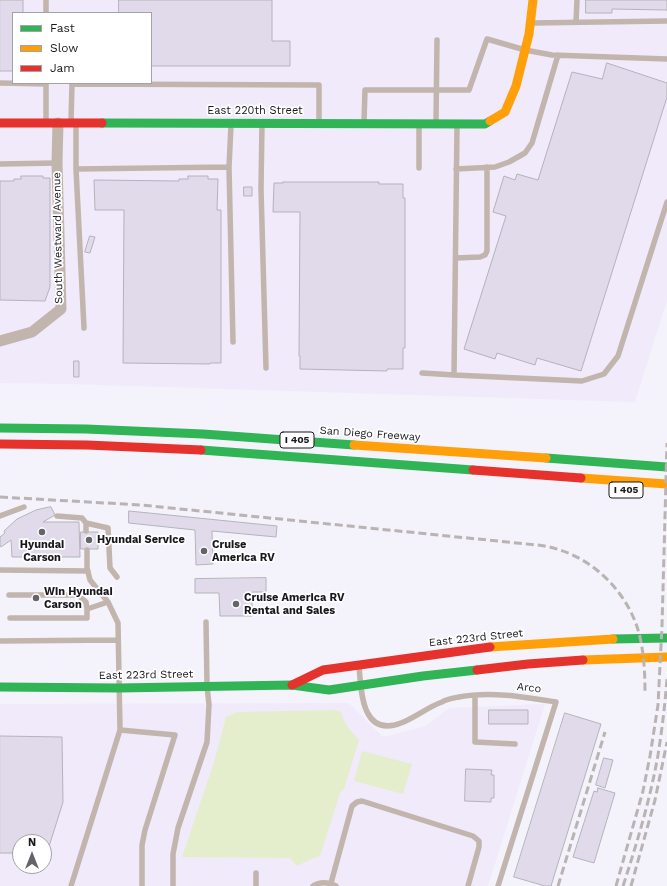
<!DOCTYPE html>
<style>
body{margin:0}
#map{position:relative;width:667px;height:886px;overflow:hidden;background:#f4f2fa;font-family:"Work Sans",sans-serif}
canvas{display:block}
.legend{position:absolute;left:12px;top:12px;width:140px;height:72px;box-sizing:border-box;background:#fff;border:1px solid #a3a3a5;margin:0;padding:5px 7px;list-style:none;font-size:12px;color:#1a181e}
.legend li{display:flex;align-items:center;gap:8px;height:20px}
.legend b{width:20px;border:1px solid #a3a3a5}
.north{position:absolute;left:12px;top:834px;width:40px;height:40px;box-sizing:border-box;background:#fff;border:1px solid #a3a3a5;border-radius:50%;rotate:0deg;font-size:11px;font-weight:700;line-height:16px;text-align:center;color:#1a181e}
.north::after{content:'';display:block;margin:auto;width:14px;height:18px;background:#66646b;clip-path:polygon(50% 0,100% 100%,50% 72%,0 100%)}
</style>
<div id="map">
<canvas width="667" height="886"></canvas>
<ul class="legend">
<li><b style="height:5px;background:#30b455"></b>Fast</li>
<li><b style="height:5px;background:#ff9f0a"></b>Slow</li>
<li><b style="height:5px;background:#e5322d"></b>Jam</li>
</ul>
<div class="north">N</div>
</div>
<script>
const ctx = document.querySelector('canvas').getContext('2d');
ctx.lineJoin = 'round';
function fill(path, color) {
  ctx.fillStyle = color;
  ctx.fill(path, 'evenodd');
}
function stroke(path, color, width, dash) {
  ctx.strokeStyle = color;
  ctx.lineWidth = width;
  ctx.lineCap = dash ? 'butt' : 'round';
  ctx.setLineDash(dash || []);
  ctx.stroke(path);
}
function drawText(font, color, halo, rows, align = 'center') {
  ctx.font = font + ' "Work Sans",sans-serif';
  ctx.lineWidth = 3.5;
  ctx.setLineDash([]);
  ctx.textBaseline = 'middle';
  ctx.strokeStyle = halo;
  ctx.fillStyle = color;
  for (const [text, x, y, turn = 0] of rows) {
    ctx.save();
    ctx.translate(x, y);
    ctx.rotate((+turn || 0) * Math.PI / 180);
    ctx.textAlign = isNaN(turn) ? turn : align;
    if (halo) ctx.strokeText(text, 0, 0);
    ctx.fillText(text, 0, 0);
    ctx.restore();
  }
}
fill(new Path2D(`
 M0,0h667v300l-32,102 -565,-18 -70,-1zM13,13h138v70h-138z
 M349,703l34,34 43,-11 23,-18 96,-4 -57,182h-488v-182zM20,842h24v24h-24z`), '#f0eafb');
fill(new Path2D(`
 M334,710l7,2c3,11 10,20 18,28l-15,49 -4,4 -20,63 -9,3 -14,7 -7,-8 -108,-1 32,-95 12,-45 11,-5z
 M362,751l50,13 -9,30 -49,-13z`), '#e5eecc');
const building = new Path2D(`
 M0,0h23v13h-10v58h-13z
 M119,0h153v41h18v25h-139v-53h-32z
 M586,0h81v10l-55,-1v4h-26z
 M607,63l60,20v14l-86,274 -44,-13 -2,7 -38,-12 -2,6 -31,-10 42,-133 -13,-4 11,-36 11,4 2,-6 21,6 34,-108 30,7z
 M21,176h22v2h7v109l-5,14 -45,-1v-119h14v-2h7z
 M188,176h20v3h10l-1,31h4v153h-11v1l-87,-1 1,-153h-29l-1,-30 85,1v-2h9z
 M283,182h96v2h24v14h2v150h-2v21h-16v2l-87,-2v-13h-1l1,-144h-27l1,-29h9z
 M244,187h8v9h-8z
 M90,236l5,1 -5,16 -5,-1z
 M74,361h5v16h-5z
 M51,507l4,8 -12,7h36l1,35h-68l-1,-17 -10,7 -1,-2v-8l5,-4 -1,-2 13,-12 19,-9z
 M129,511l148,15 -1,11 -64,-6 1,33 -17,1 -1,-35 -66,-7z
 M81,532h17v17h-17z
 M266,578v14h-14v24h-32l-1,-23h-24v-14z
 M489,710h39v14h-39z
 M565,713l36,11 -50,162h-6l-31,-9z
 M0,736l62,1 1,65 -16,51h-3v-11h-24v11h-20z
 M604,758l9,2 -8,28 -9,-3z
 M466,769l26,1 -1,5h3v23h-3v4l-26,-1z
 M598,788l17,5 -21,70 -21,-6 21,-66 3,1z`);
fill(building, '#e0daea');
stroke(building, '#b5b3ba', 1);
stroke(new Path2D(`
 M46,0v13
 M576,22l1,-22
 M532,23l135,-2
 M0,83l46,1
 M46,83v39
 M71,122l1,-38 247,1v38
 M364,122l1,-32h104l18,-51 38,11 27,5 115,4
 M436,122l1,-82
 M76,124v45l153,-2 2,-42
 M262,124l-1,65 5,179
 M457,126l-3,249 128,6 22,-7 14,-18 49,-154
 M0,164l57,-1
 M229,167l4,175
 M419,168v-42
 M76,169l8,159
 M456,169l39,-2 14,-5 16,-9 7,-10 26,-88
 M456,258l24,-1 5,-2 2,-4v-84
 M422,373l32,2
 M0,516l24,-9
 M57,516l25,2 4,5v8
 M86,523l22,5 2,40 7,9
 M87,550v18l3,12 18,22 10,21 2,107
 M0,570l88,1
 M9,595h69l8,7 1,7 21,-7
 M10,618h77v-9
 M0,641l118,-1
 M359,665c2,27 3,73 42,58 15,-6 27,-16 41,-21 5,-3 12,-4 17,-5 32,-6 66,0 97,5l-58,184
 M475,696v46l40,2
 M256,873v13
 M331,883l21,-77 5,-4 5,-1 111,35 6,5v6l-11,39
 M71,886l49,-156 55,5 -30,95 -3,15v41
 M173,886v-32l5,-26 29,-86 2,-37 -2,-19 -1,-64
 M313,886c8,-5 15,-4 23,0`), '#c2b5ad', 5.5);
stroke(new Path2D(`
 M0,341l32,-9 29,-23 -4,-146 1,-40`), '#c2b5ad', 11);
stroke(new Path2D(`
 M102,123l383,1 5,-3
 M0,428l86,1 117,5 151,11
 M201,450l272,20
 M546,458l121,9
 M613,639l54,-1
 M0,687l119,1 173,-3 37,5 94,-14 54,-6`), '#30b455', 9);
stroke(new Path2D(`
 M490,121l15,-9 11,-26 13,-52 4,-34
 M354,445l192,13
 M581,478l86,6
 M490,647l123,-8
 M583,660l84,-3`), '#ff9f0a', 9);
stroke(new Path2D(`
 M0,123h102
 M0,444l87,1 114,5
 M473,470l108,8
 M477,670l51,-6 55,-4
 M292,685l31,-15 167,-23`), '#e5322d', 9);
stroke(new Path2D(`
 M0,497l141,8 396,40c48,5 89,42 102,88 5,20 6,40 6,61
 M558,886l47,-154
 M616,886l27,-95 7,-35 8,-51 4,-79 5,-183
 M623,886c14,-43 27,-86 35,-131 4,-25 7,-51 9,-76
 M631,886l24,-86 12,-58`), '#bab3b3', 3, [8, 4]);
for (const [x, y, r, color] of [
 [42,532,4,"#66646b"],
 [89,540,4,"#66646b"],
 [204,551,4,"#66646b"],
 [36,598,4,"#66646b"],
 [236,604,4,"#66646b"]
]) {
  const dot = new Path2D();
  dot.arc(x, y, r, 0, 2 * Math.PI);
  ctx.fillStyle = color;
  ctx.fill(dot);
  stroke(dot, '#fff', 1.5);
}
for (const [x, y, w] of [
 [297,440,34],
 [626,490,34]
]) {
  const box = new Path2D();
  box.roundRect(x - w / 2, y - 8, w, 16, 3);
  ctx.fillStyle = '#fff';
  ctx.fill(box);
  stroke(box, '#1a181e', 1);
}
drawText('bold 10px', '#1a181e', null, [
 ["I 405",297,440],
 ["I 405",626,490]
]);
drawText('11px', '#1a181e', '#fff', [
 ["East 220th Street",255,111],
 ["South Westward Avenue",58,238,-91],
 ["San Diego Freeway",370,434,4],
 ["East 223rd Street",476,638,-6],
 ["East 223rd Street",146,675,-1],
 ["Arco",529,688,7]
]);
drawText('bold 11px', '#1a181e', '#fff', [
 ["Hyundai Service",97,540],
 ["Hyundai",42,545,"center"],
 ["Carson",42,558,"center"],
 ["Cruise",212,545],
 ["America RV",212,558],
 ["Win Hyundai",44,592],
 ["Carson",44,605],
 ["Cruise America RV",244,598],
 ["Rental and Sales",244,611]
], 'left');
</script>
